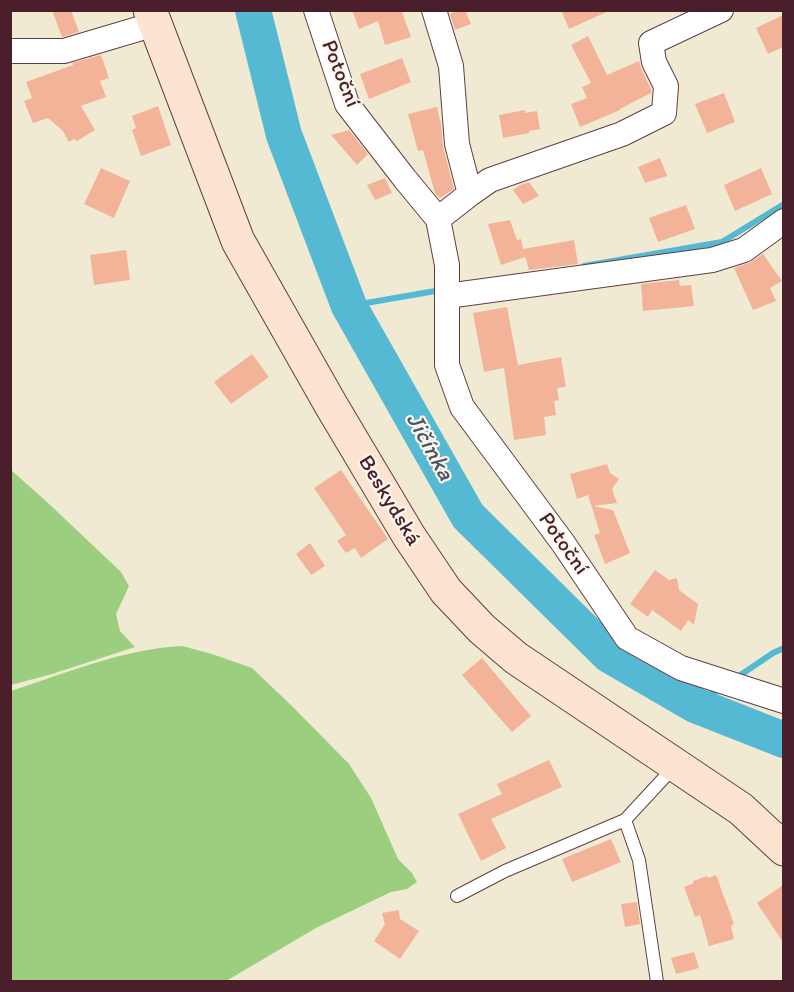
<!DOCTYPE html>
<meta charset="utf-8">
<style>
body{margin:0}
#map{position:relative;width:794px;height:992px;overflow:hidden;background:#f1ead2;font-family:Itim,sans-serif}
canvas{display:block}
.frame{position:absolute;inset:0;border:12px solid #4a1f2b;pointer-events:none}
</style>
<div id="map">
<canvas width="794" height="992"></canvas>
<div class="frame"></div>
</div>
<script>
const ctx = document.querySelector('canvas').getContext('2d');
ctx.lineJoin = 'round';
function fill(path, color) {
  ctx.fillStyle = color;
  ctx.fill(path, 'evenodd');
}
function stroke(path, color, width, dash) {
  ctx.strokeStyle = color;
  ctx.lineWidth = width;
  ctx.lineCap = dash ? 'butt' : 'round';
  ctx.setLineDash(dash || []);
  ctx.stroke(path);
}
function drawText(font, color, halo, rows, align = 'center') {
  ctx.font = font + ' Itim,sans-serif';
  ctx.lineWidth = 4.5;
  ctx.setLineDash([]);
  ctx.textBaseline = 'middle';
  ctx.strokeStyle = halo;
  ctx.fillStyle = color;
  for (const [text, x, y, turn = 0] of rows) {
    ctx.save();
    ctx.translate(x, y);
    ctx.rotate((+turn || 0) * Math.PI / 180);
    ctx.textAlign = isNaN(turn) ? turn : align;
    if (halo) ctx.strokeText(text, 0, 0);
    ctx.fillText(text, 0, 0);
    ctx.restore();
  }
}
fill(new Path2D(`
 M11,470l36,32 74,70 8,14 -13,28 4,17 15,16 -83,27 -41,11z
 M182,646l30,8 40,14 42,40 55,56 22,34 27,61 14,14 5,9 -10,7 -16,3 -75,36 -90,53h-215v-290c55,-18 112,-42 171,-45z`), '#9bcf7f');
stroke(new Path2D(`
 M584,266l138,-24 62,-38
 M349,306l92,-16
 M736,678l37,-25 11,-5
 M695,705l27,-18`), '#55b9d3', 6);
stroke(new Path2D(`
 M253,10l31,125 65,171 119,210 141,139 86,50 89,35`), '#55b9d3', 36);
fill(new Path2D(`
 M52,10h19l8,22 -17,5z
 M352,10h51l-1,2 9,25 -26,8 -7,-24 -19,8z
 M458,10h7l6,14 -16,6 -5,-16z
 M561,10h50l-42,19z
 M783,15v32l-15,7 -12,-26z
 M588,36l19,39 32,-14 2,7 10,21v4l-31,16v1l-40,17 -9,-23 16,-6 -5,-11 9,-4 -20,-38z
 M101,55l8,23 -9,3 6,16 -25,9 14,24 -18,11 -3,-2 -5,3 -6,-11 -15,-13 -15,5 -9,-22 8,-3 -6,-16 47,-17 -1,-2z
 M402,58l9,24 -42,17 -9,-25z
 M724,93l11,29 -28,11 -12,-29z
 M158,106l13,39 -30,11 -9,-26 4,-2 -4,-12z
 M437,107l4,17 2,23 11,42 -14,9 -5,-5 -12,-43 -5,1 -10,-37z
 M525,110v3l12,-2 3,18 -11,2v2l-26,5 -4,-23z
 M349,130l19,24 -11,11 -26,-30z
 M660,158l7,18 -22,7 -7,-16z
 M101,168l29,13 -16,37 -30,-14z
 M761,168l11,26 -37,17 -11,-26z
 M385,178l7,15 -17,7 -8,-15z
 M529,182l10,14 -16,8 -10,-14 7,-5z
 M686,205l9,24 -37,13 -9,-24z
 M510,220l7,20 4,-1 4,18 -24,8 -13,-41z
 M574,240l4,24 -49,6 -6,-21z
 M126,250l4,30 -36,5 -4,-30z
 M763,254l19,27 -12,7 6,13 -23,9 -19,-42 15,-5z
 M679,280l1,6 11,-1 3,21 -51,5 -2,-27z
 M507,307l11,58 43,-8 5,30 -9,1 2,12 -5,1 2,14 -12,2 2,18 -32,5 -10,-72 -20,4 -11,-59z
 M252,354l17,23 -38,27 -17,-22z
 M607,464l3,9 9,6 -7,10 5,14 -24,3 20,4 17,43 -25,11 -11,-29 6,-2 -12,-38 -11,4 -7,-25z
 M341,470l47,69 -27,19 -6,-10 -9,5 -9,-12 9,-6 -32,-47z
 M310,543l15,23 -14,9 -15,-21z
 M655,570l14,10 8,-2 2,12 19,14 -4,21 -6,-5 -7,11 -29,-21 -4,7 -18,-13z
 M482,658l49,58 -19,16 -50,-57z
 M549,760l13,27 -71,32 15,29 -25,13 -23,-47 44,-20 -5,-10z
 M611,839l10,23 -49,20 -10,-23z
 M716,875l18,49 -3,2 3,13 -25,7 -9,-31 -5,2 -11,-30 10,-4 -1,-2 14,-5 1,2z
 M783,885v57l-26,-39z
 M637,902l3,22 -15,3 -4,-23z
 M399,910l1,9 19,12 -19,28 -26,-18 11,-17 -3,-11z
 M694,952l5,16 -23,6 -5,-16z`), '#f3b399');
const lane = new Path2D(`
 M625,820l14,40 18,122
 M457,896l48,-25 120,-51 50,-54`);
const street = new Path2D(`
 M316,10l31,94 58,75 33,40 9,46v100l15,42 101,136 64,95 54,30 103,33
 M434,10l17,56 6,78 13,50 -32,25
 M10,51h54l91,-27
 M470,194l20,-14 132,-46 42,-21 2,-27 -12,-24 -3,-19 70,-33
 M447,296l265,-36 32,-10 40,-29`);
const secondary = new Path2D(`
 M150,10l88,231 93,164 78,131 37,55 36,38 34,29 225,151 43,40`);
stroke(lane, '#633d44', 14);
stroke(street, '#633d44', 26);
stroke(secondary, '#633d44', 35);
stroke(lane, '#fff', 12);
stroke(street, '#fff', 24);
stroke(secondary, '#fde4d1', 33);
drawText('22px', '#4a1f2b', '#fbf7ec', [
 ["Potoční",340,74,68],
 ["Beskydská",389,501,59],
 ["Potoční",563,544,55]
]);
drawText('italic 24px', '#4e5566', '#fbf7ec', [
 ["Jičínka",429,447,61]
]);
</script>
